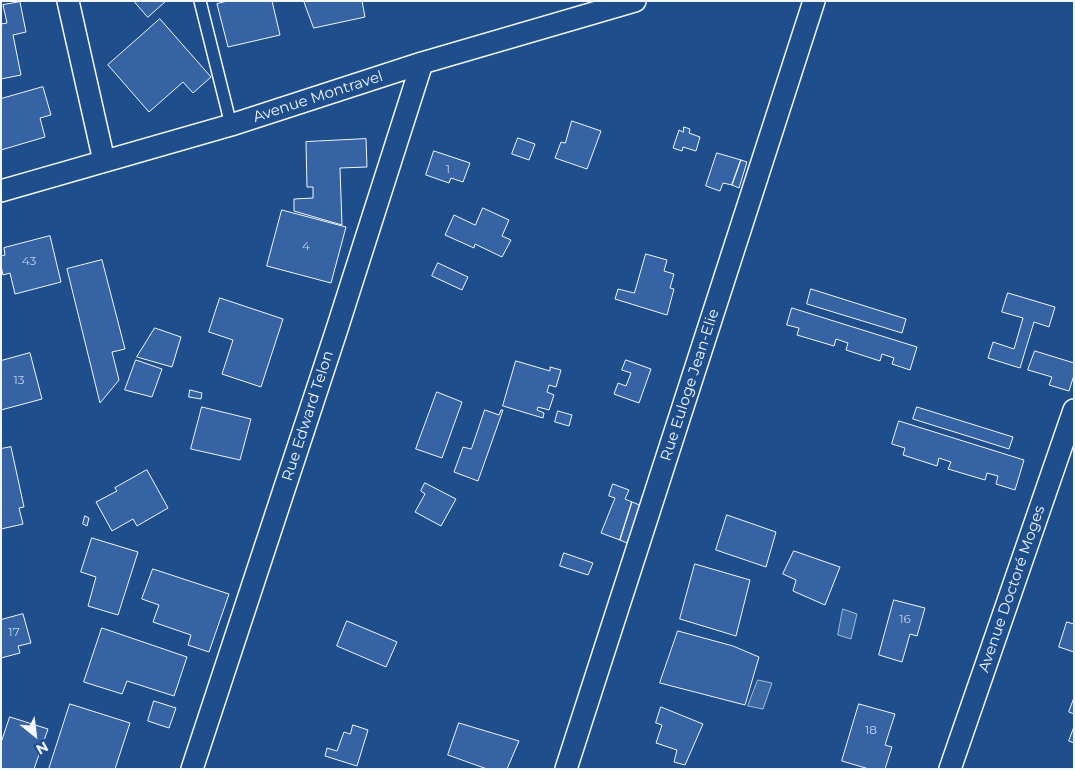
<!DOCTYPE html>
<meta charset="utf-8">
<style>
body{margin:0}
#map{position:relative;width:1075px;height:770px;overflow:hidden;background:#1f4e8c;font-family:Montserrat,sans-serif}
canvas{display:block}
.frame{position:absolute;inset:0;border:2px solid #f2f6ff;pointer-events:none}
.north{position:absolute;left:10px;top:710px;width:50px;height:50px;-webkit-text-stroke:4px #1f4e8c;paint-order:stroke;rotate:151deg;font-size:14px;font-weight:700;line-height:20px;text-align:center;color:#f2f6ff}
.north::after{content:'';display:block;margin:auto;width:18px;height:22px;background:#f2f6ff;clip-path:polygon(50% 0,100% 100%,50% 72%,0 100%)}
</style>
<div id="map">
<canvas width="1075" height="770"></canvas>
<div class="frame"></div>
<div class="north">N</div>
</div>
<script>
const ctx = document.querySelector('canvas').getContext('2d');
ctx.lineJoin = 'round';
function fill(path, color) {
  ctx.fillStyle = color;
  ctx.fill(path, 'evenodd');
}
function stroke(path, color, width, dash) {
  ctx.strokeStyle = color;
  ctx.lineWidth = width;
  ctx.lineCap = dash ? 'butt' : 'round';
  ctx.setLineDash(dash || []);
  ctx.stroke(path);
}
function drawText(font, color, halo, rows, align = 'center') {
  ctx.font = font + ' Montserrat,sans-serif';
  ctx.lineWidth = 4;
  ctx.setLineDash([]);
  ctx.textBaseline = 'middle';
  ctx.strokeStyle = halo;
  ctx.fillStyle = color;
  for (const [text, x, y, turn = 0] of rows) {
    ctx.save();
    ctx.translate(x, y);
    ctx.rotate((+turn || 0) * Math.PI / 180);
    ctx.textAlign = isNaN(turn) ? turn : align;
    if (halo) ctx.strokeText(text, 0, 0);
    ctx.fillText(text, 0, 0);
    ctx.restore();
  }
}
const water = new Path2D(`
 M843,609l14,5 -6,25 -13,-4z
 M758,680l14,3 -9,26 -15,-3z`);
fill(water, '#3b69a3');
stroke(water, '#a8bbd7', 1);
const building = new Path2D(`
 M134,1h32l-18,16z
 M228,1h44l8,34 -52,12 -11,-43z
 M304,1h58l3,16 -51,11z
 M20,2l6,30 -13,3 8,40 -20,4v-55l6,-1 -4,-18z
 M160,19l51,58 -18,16 -10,-11 -34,30 -41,-47z
 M43,87l8,28 -11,3 5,19 -44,13v-51z
 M572,121l29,10 -14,38 -32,-11 6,-16 4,1z
 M684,127l6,2 -1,4 11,4 -4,14 -13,-4 -1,4 -9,-3 6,-18 4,2z
 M518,138l17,6 -6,16 -17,-6z
 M366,139l1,28 -27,1 2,57 -48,-14v-12l19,-1v-11h-6l-1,-45z
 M434,151l36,12 -7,19 -12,-4 -2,5 -23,-8z
 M717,153l24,7 -9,25 -9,-2 -3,8 -14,-5z
 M741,160l6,2 -8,26 -7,-3z
 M483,208l26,12 -7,16 9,4 -9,17 -27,-13 -1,4 -29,-13 9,-20 21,10z
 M282,210l64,17 -15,56 -64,-17z
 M50,236l11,46 -46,12 -5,-21 -7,2 -2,-9v-10l4,-1 -1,-7z
 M646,254l21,6 -3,11 10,3 -4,14 4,1 -7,26 -52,-16 3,-10 16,4z
 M102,260l23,89 -13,3 7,28 -19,23 -33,-134z
 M438,263l30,14 -6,13 -30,-14z
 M811,289l95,30 -4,14 -95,-29z
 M1008,293l47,14 -6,20 -15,-5 -14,46 -32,-10 5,-16 21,7 9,-31 -21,-6z
 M220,298l63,21 -22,68 -39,-13 11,-34 -24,-8z
 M792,308l125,39 -7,23 -18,-6 2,-6 -12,-4 -2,7 -34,-11 2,-7 -12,-4 -2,7 -37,-11 2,-7 -12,-3z
 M155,328l26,9 -9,30 -35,-10z
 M1035,351l39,12v12l-5,16 -20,-6 3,-8 -24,-7z
 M30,353l12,46 -41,11v-49z
 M136,360l26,9 -10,28 -27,-7z
 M626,360l25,9 -12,34 -25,-9 4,-11 8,3 5,-13 -9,-3z
 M516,361l34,10v-4l11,3 -5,17 -7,-2 -2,7 7,3 -5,15 -11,-3 -1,3 7,3 -1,5 -40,-12z
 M190,390l12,3 -1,6 -12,-2z
 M437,392l25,10 -20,56 -26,-9z
 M202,407l49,12 -11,41 -49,-11z
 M917,407l96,30 -4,12 -96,-30z
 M485,410l14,5 2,-5h2l-25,71 -24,-9 9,-25 8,2z
 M558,411l14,4 -3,11 -14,-4z
 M899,421l125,39 -9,30 -19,-6 2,-8 -11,-3 -2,7 -37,-11 3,-7 -12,-4 -2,8 -34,-11 2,-7 -13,-4z
 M11,447l13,60 -5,1 4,16 -22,5v-80z
 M147,470l21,38 -31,18 -4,-7 -21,12 -16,-29 21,-11 -2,-3z
 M425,483l31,16 -15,27 -26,-14 10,-18 -4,-3z
 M613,484l16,6 -4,9 7,3 -12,38 -19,-7 14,-35 -6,-2z
 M632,502l10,4 -15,37 -7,-3z
 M727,515l49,17 -10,35 -50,-17z
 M85,516l4,2 -2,8 -4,-2z
 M92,538l46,14 -20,63 -30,-9 8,-29 -15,-5z
 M794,551l46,16 -15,38 -32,-14 3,-11 -13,-6z
 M564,553l29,10 -5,12 -28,-9z
 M695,564l55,16 -14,56 -56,-17z
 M153,569l76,25 -20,58 -21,-7 3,-10 -38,-13 6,-17 -17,-6z
 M894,600l31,8 -8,28 -7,-2 -8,28 -23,-7z
 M23,614l8,29 -13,3 2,7 -19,5v-38z
 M347,621l50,21 -11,25 -49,-21z
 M1067,622l7,2v28l-15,-5z
 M102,628l85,29 -13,39 -47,-15 -5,13 -38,-12z
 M678,631l55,15 26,11 -14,48 -85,-22z
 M1074,698v16l-5,-2z
 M154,701l22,7 -7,20 -21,-7z
 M70,704l60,19 -15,46h-66z
 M859,704l36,10 -10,31 7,2 -7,22h-16l-27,-8z
 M661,707l42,17 -18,41 -11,-3 3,-12 -21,-7 6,-18 -6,-2z
 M10,717l38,12 -14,40h-33v-26z
 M459,723l60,18 -12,28h-20l-39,-14z
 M353,725l15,5 -11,36 -32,-10 2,-8 10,3 7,-19 6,2z
 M1074,727v16l-5,-2z`);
fill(building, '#3563a3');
stroke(building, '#f2f6ff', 1);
const lane = new Path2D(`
 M200,1l31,124`);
const street = new Path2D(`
 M68,1l36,160
 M1,191l230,-66 191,-62 213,-62
 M192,769l144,-437 86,-269
 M566,769l248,-768
 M950,769l124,-359`);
stroke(lane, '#f2f6ff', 14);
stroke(street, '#f2f6ff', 24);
stroke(lane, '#1f4e8c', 11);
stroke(street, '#1f4e8c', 21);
drawText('12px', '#c3d1e8', null, [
 ["1",448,169],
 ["4",306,246],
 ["43",29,261],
 ["13",19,380],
 ["16",905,619],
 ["17",14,632],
 ["18",871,730]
]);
drawText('15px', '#f2f6ff', '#1f4e8c', [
 ["Avenue Montravel",318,97,-18],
 ["Rue Euloge Jean-Elie",690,385,-72],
 ["Rue Edward Telon",308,416,-72],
 ["Avenue Doctoré Moges",1012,589,-71]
]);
</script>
